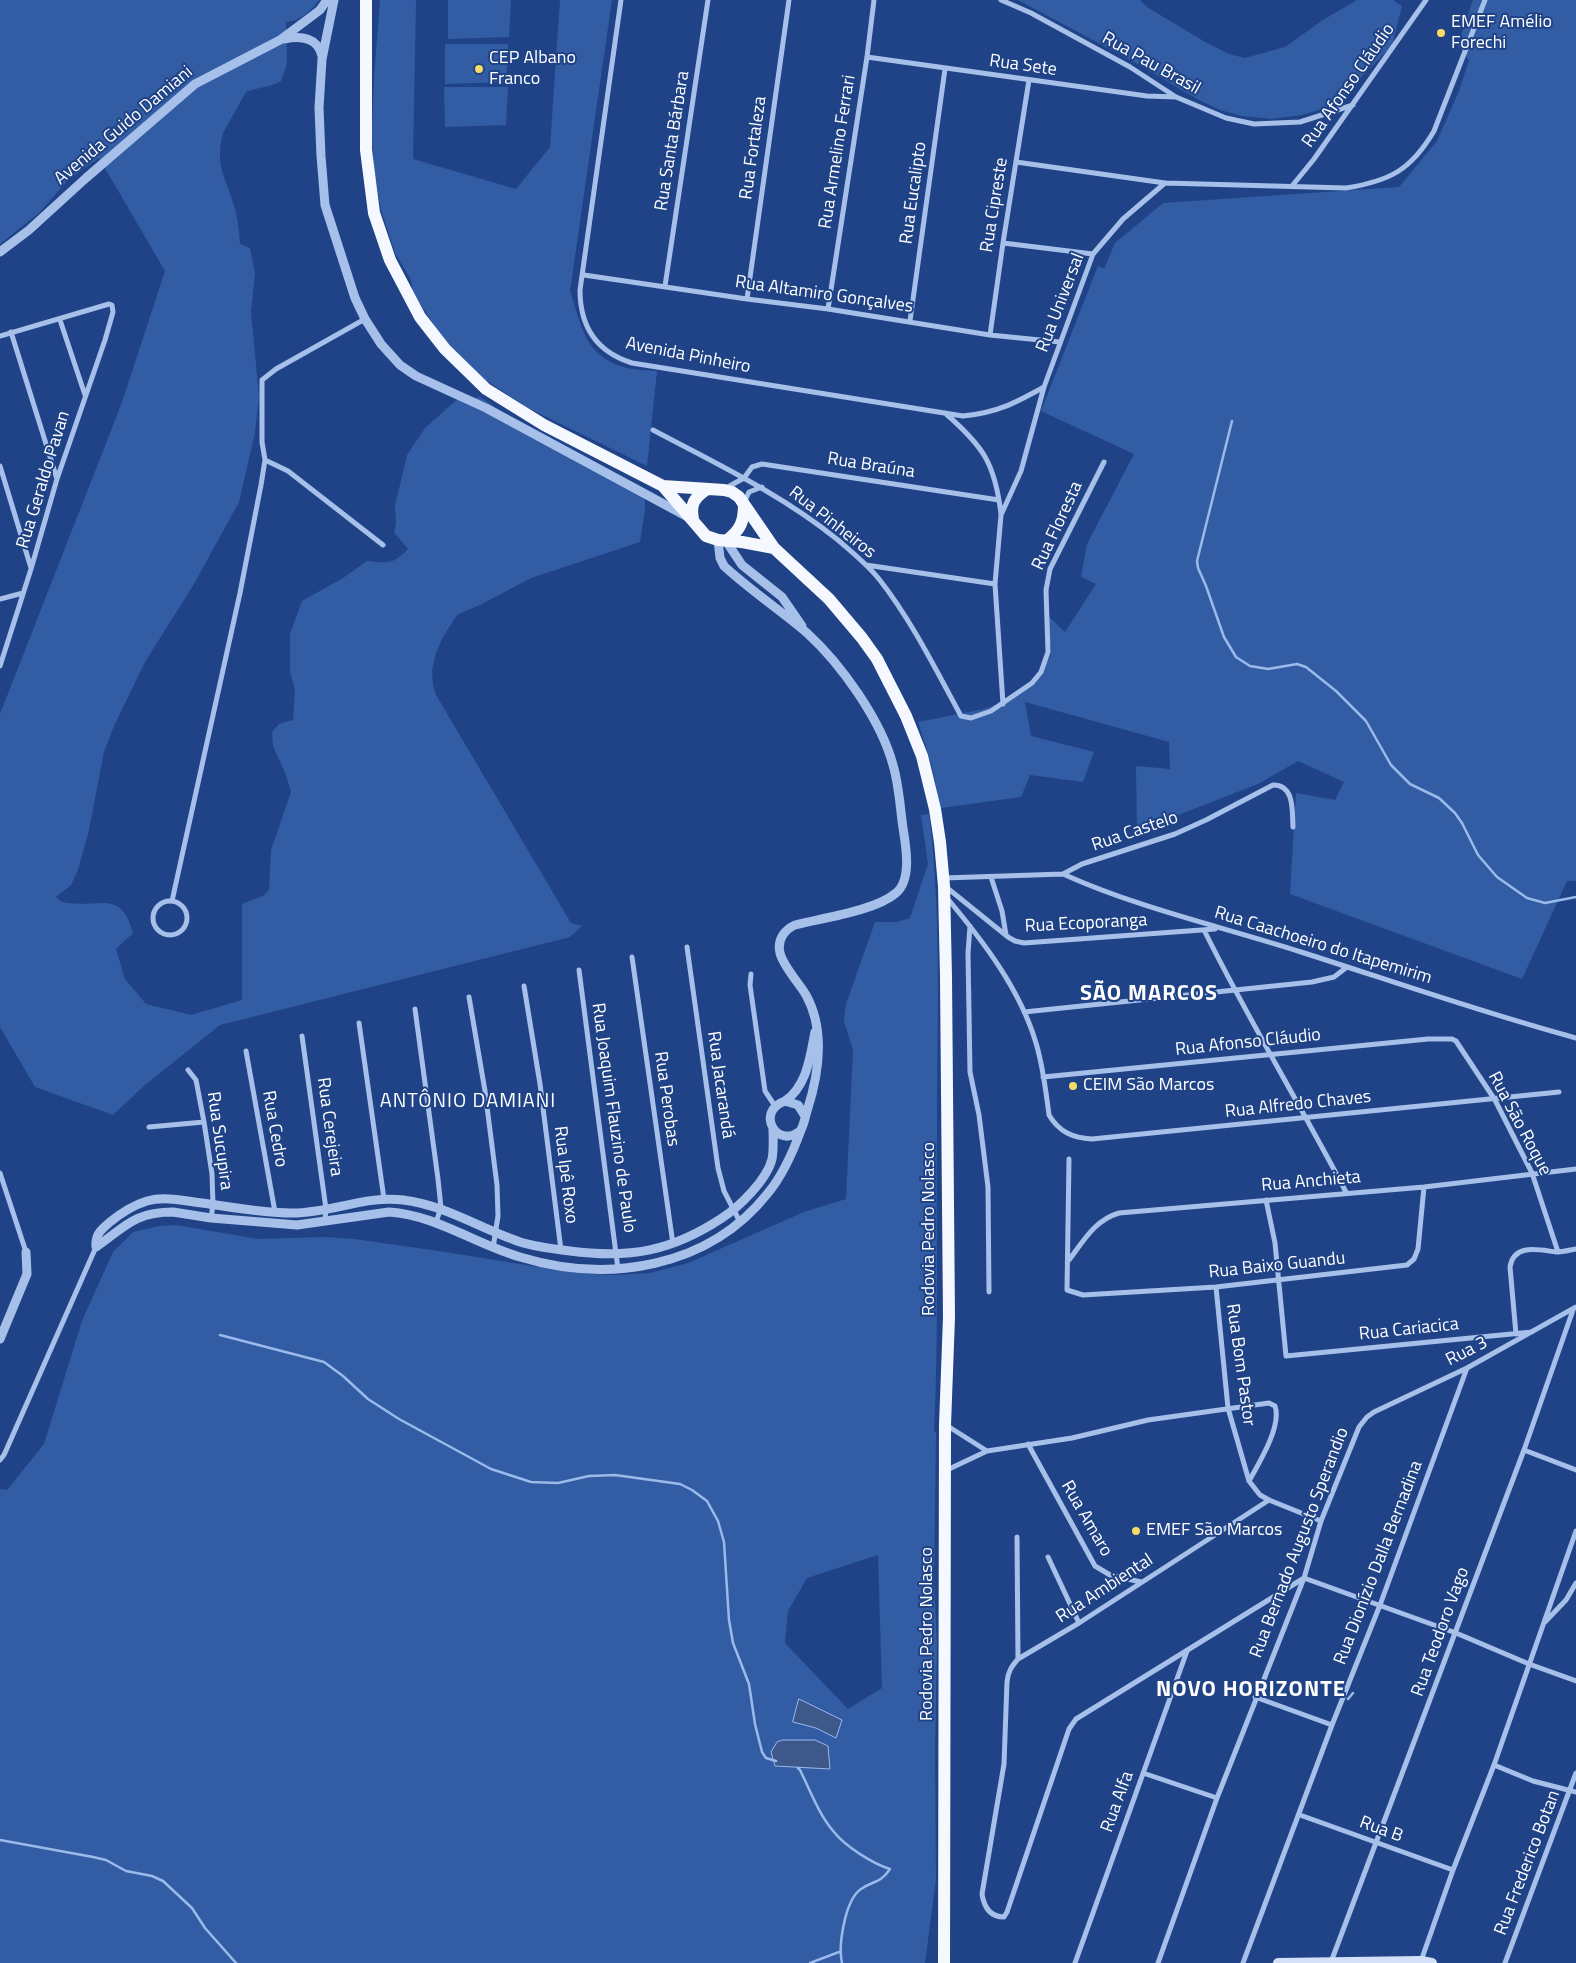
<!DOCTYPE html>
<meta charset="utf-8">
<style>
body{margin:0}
canvas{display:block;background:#1f4386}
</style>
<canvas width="1576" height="1963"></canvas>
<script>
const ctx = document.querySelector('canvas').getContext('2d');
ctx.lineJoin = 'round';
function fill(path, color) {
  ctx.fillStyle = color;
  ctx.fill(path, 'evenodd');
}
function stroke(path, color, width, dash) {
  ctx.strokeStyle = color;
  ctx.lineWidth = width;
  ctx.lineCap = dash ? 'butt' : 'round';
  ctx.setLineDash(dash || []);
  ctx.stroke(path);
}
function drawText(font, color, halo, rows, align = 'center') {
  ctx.font = font + ' "Titillium Web",sans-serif';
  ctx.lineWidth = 4;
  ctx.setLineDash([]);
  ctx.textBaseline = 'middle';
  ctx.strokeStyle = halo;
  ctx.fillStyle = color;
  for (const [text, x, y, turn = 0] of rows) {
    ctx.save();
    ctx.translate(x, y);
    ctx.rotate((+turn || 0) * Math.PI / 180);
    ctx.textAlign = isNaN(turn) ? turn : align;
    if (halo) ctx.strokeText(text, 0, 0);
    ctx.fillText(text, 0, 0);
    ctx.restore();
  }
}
fill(new Path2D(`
 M0,0h319c-8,11 -19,21 -33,22l1,42 -6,17c-11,7 -24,6 -35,11l-23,41c-9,34 4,46 12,76 3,11 4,23 5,35l10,4 5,25 -4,39 8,84 -4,37 -16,69 -45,82 -49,78 -31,64 -10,26 -15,78 -11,40 -7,15 -15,12 6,5 6,1c35,4 53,-13 65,30l-17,16 9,30 21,25 45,11 51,-15v-96l21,-8 6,-6 2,-40 20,-58 -5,-17 -13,-29 -1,-14 7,-8 14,-4 2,-31 -5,-17v-38l12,-33 41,-23 24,-17c22,2 25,4 41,-12l-14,-17 2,-8 -1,-18 12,-51 18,-27 36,-32 3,3 16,-2 33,22 136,72 -4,7v12l-5,32 -109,36 -49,26 -25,11 -14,22 -7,16 -4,17 1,15 3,10 135,228 11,3 -12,11 -350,88 -75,60 -32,30 -78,-28 -35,-60v-313l121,-309 44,-134 -66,-113 -31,22 -29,33 -39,31z
 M380,0h36l-3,159 103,30 34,-42 10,-147h52l-42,291c11,33 14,64 53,76 10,3 23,3 34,4l-10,95 -119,-58 -50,-33 -25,-21 -40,-61 -2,-13 -16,-27 -14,-43 -7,-39 -2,-36 2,-57z
 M448,0h63l-2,37 -61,2z
 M1018,0h122l7,7 60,36 22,11 16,4 40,-11 38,-27 34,-20h36l9,6 -10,40 -30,30 -20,27 -40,12 -31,4 -29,-3 -22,-6 -23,-11 -61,-36z
 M1473,0h103v881h-9l-45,98 -232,-85 6,-101 39,7 9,-18 -46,-21 -40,23 -121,47 -1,-65 34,3 -1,-27 -144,-40 6,34 63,16 -11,30 -53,-7 -9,22 -80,11 -9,-41 -14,-45 66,-13 20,-7 32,-21 15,-27 -2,-23 -5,-19 21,20 31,-48 -15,-7 6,-33 47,-90 -93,-43 57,-145 6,3 11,-26 48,-40 236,-16 38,-46 22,-50 10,-31 -11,-15z
 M445,44h63l-2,38 -61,2z
 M444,87h64l-2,38 -61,2z
 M929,814c13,104 8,210 8,315 -1,101 2,202 -3,303h2l-2,151 3,61 -2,105 1,130 -11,84h-925v-474l7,1 37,-46 38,-123 31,-69 20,-20 26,-6 17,-1 82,14 67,-2 29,2 85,12 137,22 37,2 37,-2 38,-10 116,-51 42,-13 7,-149 -9,-29 2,-17 29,-82h22l13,-4 18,-54 -7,-49zM878,1555l4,133 -34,21 -63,-66 3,-32 19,-33zM799,1699l43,21 -6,17 -20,-9 -23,-6zM783,1740h32l14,29z`), '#325ca3');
const water = new Path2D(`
 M799,1699l43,21 -6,18 -20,-10 -23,-6z
 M783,1740h32l13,6 2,23 -55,-3 -4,-14 6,-10z`);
fill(water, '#3e588a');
stroke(water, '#9bbaec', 1);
stroke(new Path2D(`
 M1232,421l-35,140 1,7 8,18 18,51 12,20 14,9 18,3 29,-5 9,3 30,24 30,30 25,44 19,19 29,14 16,15 7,10 16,32 19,22 30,21 18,5 31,-6
 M220,1335l104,27 19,14 25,23 31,20 92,50 40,13 27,1 31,-7 26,-1 65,9 12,6 15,11 11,20 6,21 5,78 4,23 16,41 6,40 7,28 4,6 10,3
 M1348,1699l5,-6
 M798,1768l2,2c10,20 19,45 34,62 11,14 39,32 56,37 -10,15 -16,11 -29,20 -16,11 -23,56 -19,74
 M0,1840l93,17 13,3 20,11 26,5 11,5 29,27 13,20 31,35
 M810,1963l29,-11`), '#9bbaec', 2.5);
stroke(new Path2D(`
 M621,0l-41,290c0,37 17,62 52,73l331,53c34,-3 52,-13 81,-29
 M1001,0l30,13 99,54 46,30 50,21 28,6 46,-2 53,-17
 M867,57l280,39 29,1
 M1016,162l149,21 181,5c44,-7 65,-18 88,-57l51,-131
 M1292,186l22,-27 112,-159
 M1003,243l90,11
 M584,275l163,24 81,10 162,26 70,7
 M665,286l43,-286
 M747,299l42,-299
 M828,309l39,-252 7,-57
 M60,320l25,75
 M910,321l35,-252
 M11,332l46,147
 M990,335l13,-92 26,-163
 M0,336l109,-32 3,1 1,7 -8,28 -48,139 -26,90 -31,97
 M945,413c38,33 50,50 56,101
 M653,430c64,34 128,64 185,110 14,12 30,25 41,39 33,42 57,91 82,137l10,2 20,-7 41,-28 9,-11 7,-20 -2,-62 4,-21 54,-107
 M265,460l23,11 95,74
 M0,466l31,102
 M726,488l18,-10 8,-11 10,-3 237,36
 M744,503l5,-11 13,-5
 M866,565l129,19
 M0,599l23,-6
 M1003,704l-8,-120 6,-69 20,-44 23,-84 49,-133 30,-35 42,-36
 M1063,874c75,34 160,53 238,78 91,29 182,61 275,86
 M991,877l11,34 4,24
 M944,878l119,-4 19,-10 93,-30 31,-14 67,-35c22,0 19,26 20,42
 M946,887l62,50 7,4 9,2 191,-14
 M947,898c36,43 73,91 89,145 7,23 10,48 13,72 10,17 24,23 43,24l467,-47
 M153 918a17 17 0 1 1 34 0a17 17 0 1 1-34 0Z
 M172,901l68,-308 21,-108 4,-25 -3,-18v-62l14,-11 89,-50
 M970,926l-2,27 2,119 9,43 9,72 1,105
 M1204,930c44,89 96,174 142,262
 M687,947l31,221 6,23 16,31
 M632,957l41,287
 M579,970l39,299
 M751,974l-1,11 15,106 10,15
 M524,986l16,98 21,166
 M469,997l16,94 12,94 1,31 -5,32
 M415,1009l23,170 3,29 -5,14
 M1024,1012l288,-30 22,-5 13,-10
 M359,1023l25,176
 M302,1036l24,173 -1,12
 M246,1051l29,161
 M188,1070l8,10 8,42 8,52 1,31 -2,13
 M1043,1077l385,-38h24l4,2 39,59 37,73 26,79
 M149,1127l55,-5
 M1069,1159l-2,131 16,5 133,-8 191,-22 7,-6 4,-10 6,-62
 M0,1173l26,79
 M1266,1200l9,43 11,113 246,-24
 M1069,1260c15,-20 26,-40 50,-47l305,-26 152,-18
 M1216,1287l12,121 21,73 11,14 9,5 52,21
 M1516,1334l-6,-67c4,-24 29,-17 46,-15 7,0 14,-2 20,-3
 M946,1425l41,26 85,-13 76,-18 121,-17 6,3c7,20 -16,57 -26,75
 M1028,1444l67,122 15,9 31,7
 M1524,1450l52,20
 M0,1460l4,-5 92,-208
 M947,1470l40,-19
 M1269,1500l-190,123 -61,36c-7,8 -10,13 -11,23l-3,82 -22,130c2,13 8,23 22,23l3,-5 62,-183 7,-10 228,-141 152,55 73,31 47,17
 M1017,1537l1,122
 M1048,1557l31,66
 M1545,1622l21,-22 10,-17
 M1255,1697l77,28
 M1494,1765l39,16 43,11
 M1143,1773l74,25
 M1300,1815l153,55
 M1421,1961l32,-91 41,-105 82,-234
 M1331,1962l193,-512 49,-140
 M1075,1963l112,-312
 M1158,1963l59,-165 87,-220 17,-57 38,-94 8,-10 7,-5 93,-44 109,-61
 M1243,1963l89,-238 48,-120 87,-237
 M1505,1963l71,-190`), '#a7c0ea', 5);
stroke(new Path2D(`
 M334,0l-12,59 -3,49 2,48 4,49 30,93 10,21 16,25 19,21 16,11 70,32 200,108
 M285,39c16,-4 33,-1 37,17
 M0,252l29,-22 57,-52 109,-94 85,-44 40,-30 7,-10
 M718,540l2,18 4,8c26,24 56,44 83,67 34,31 74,87 86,132 6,20 7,42 10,63 3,18 9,52 -7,65 -21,18 -74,25 -101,32 -11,5 -18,15 -15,28 3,13 19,30 26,42 20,36 13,79 1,116 -2,7 -3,13 -6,19 -23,21 -47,-18 -16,-29l13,4 7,11
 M726,541l16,24 40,32 20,29
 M785,1101c22,-15 25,-44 30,-69
 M96,1247c29,-20 38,-35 77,-35l38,6 86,7 92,-13c47,3 86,32 131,45 88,27 189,11 248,-64 15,-18 25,-41 33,-63
 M96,1247c-1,-13 5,-17 14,-25 11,-9 24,-17 37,-21 18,-5 38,0 55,2 29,4 59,10 89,10 37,1 75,-18 112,-13 42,5 78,29 117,42 16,5 33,7 50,9 60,8 102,0 152,-33 17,-11 45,-38 50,-59 2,-9 1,-21 1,-31
 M0,1339l27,-65 -1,-22`), '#a7c0ea', 9);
stroke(new Path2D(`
 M1278,1963l143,-2 11,2`), '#d3e0f8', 10);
stroke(new Path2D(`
 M366,0v150l8,63 16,47 30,57 25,32 41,40 58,36 119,61 43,50 12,4 24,2 32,6
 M663,486l61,4 8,2 7,5 35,51 55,51 33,39 15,21 29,57 16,40 13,53 5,33 4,44 2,91 3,340 -4,108 -1,538
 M693,519c-3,-15 1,-21 14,-30
 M726,541c15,-11 18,-20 18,-37`), '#f5f8fe', 12);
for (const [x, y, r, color] of [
 [1441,33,5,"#f8da67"],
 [479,69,5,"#f8da67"],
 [1073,1086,5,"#f8da67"],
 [1136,1531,5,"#f8da67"]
]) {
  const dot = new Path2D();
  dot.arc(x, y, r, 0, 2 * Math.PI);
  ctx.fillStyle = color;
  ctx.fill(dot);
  stroke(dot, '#1f4386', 2);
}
drawText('18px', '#fff', '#1f4386', [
 ["EMEF Amélio",1451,23],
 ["Forechi",1451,44],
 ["CEP Albano",489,59],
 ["Franco",489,80],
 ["CEIM São Marcos",1083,1086],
 ["EMEF São Marcos",1146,1531]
], 'left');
drawText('18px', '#fff', '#1f4386', [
 ["Rua Pau Brasil",1151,64,29],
 ["Rua Sete",1023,66,8],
 ["Rua Afonso Cláudio",1349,86,-55],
 ["Avenida Guido Damiani",124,126,-40],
 ["Rua Santa Bárbara",673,141,-81],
 ["Rua Fortaleza",754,148,-82],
 ["Rua Armelino Ferrari",838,152,-81],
 ["Rua Eucalipto",914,193,-82],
 ["Rua Cipreste",995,205,-81],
 ["Rua Altamiro Gonçalves",824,295,8],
 ["Rua Universal",1061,303,-69],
 ["Avenida Pinheiro",688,356,11],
 ["Rua Braúna",871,466,9],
 ["Rua Geraldo Pavan",44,480,-73],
 ["Rua Pinheiros",832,523,38],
 ["Rua Floresta",1058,526,-65],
 ["Rua Castelo",1135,832,-19],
 ["Rua Ecoporanga",1086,924,-3],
 ["Rua Caachoeiro do Itapemirim",1323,946,17],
 ["Rua Afonso Cláudio",1248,1043,-6],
 ["Rua Jacarandá",720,1085,82],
 ["Rua Perobas",666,1099,82],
 ["Rua Alfredo Chaves",1298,1105,-6],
 ["Rua Joaquim Flauzino de Paulo",613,1118,82],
 ["Rua São Roque",1519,1124,62],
 ["Rua Cerejeira",329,1127,82],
 ["Rua Cedro",274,1129,80],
 ["Rua Sucupira",219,1141,82],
 ["Rua Ipê Roxo",565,1175,83],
 ["Rua Anchieta",1311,1182,-5],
 ["Rodovia Pedro Nolasco",930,1229,-90],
 ["Rua Baixo Guandu",1277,1266,-6],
 ["Rua Cariacica",1409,1330,-6],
 ["Rua 3",1467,1352,-27],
 ["Rua Bom Pastor",1240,1365,82],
 ["Rua Amaro",1086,1519,60],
 ["Rua Bernado Augusto Sperandio",1300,1543,-69],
 ["Rua Dionízio Dalla Bernadina",1379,1563,-69],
 ["Rua Ambiental",1105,1589,-33],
 ["Rua Teodoro Vago",1441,1632,-70],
 ["Rodovia Pedro Nolasco",928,1634,-90],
 ["Rua Alfa",1118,1802,-70],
 ["Rua B",1381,1830,20],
 ["Rua Frederico Botan",1528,1863,-69]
]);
ctx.letterSpacing = '1px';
drawText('20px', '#fff', '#1f4386', [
 ["ANTÔNIO DAMIANI",468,1102]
]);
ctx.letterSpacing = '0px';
ctx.letterSpacing = '1px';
drawText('bold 22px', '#fff', '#1f4386', [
 ["SÃO MARCOS",1149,995],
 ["NOVO HORIZONTE",1251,1691]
]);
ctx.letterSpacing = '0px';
</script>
